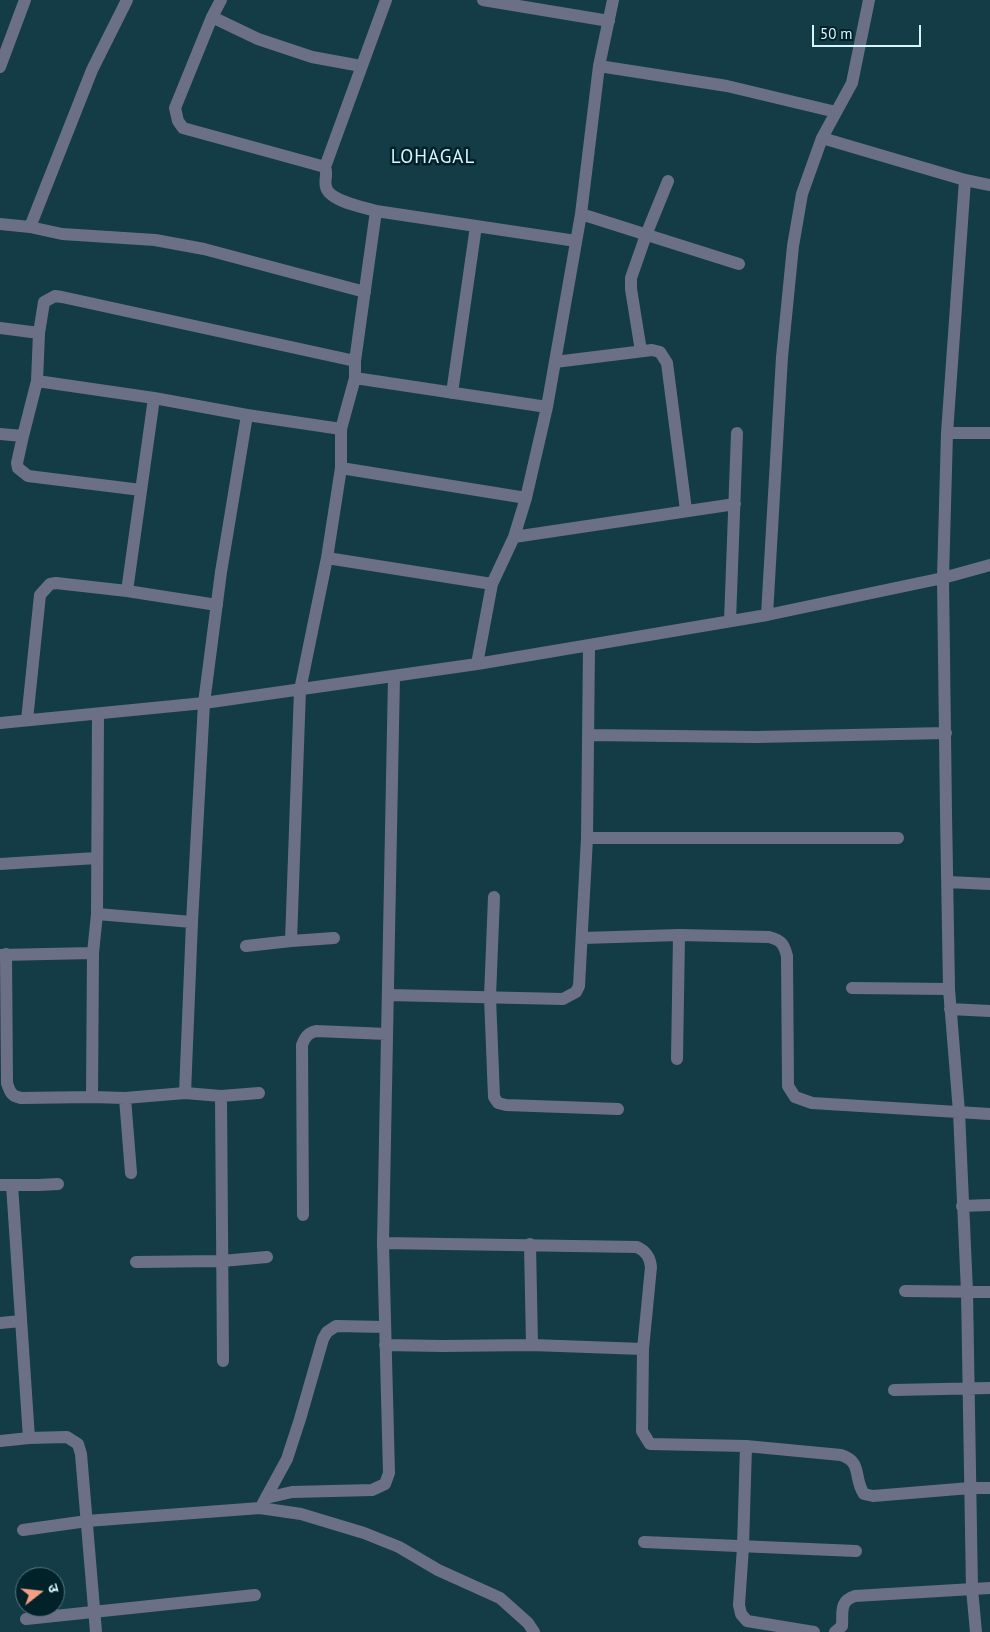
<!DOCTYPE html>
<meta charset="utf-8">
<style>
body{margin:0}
#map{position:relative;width:990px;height:1632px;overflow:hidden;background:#143c47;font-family:"PT Sans","Noto Sans Devanagari",sans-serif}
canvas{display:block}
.north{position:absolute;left:15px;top:1567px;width:50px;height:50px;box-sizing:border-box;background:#02222a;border:1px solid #58767e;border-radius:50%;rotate:74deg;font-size:14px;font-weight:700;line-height:20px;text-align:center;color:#d8f4fd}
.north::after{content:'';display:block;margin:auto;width:18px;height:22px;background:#f39f84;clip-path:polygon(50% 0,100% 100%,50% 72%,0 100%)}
.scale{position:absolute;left:812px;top:25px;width:109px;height:22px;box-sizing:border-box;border:2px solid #d8f4fd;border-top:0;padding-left:6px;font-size:15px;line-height:18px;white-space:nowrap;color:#d8f4fd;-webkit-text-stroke:4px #02222a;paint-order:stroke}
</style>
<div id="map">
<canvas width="990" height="1632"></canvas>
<div class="north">उ</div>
<div class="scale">50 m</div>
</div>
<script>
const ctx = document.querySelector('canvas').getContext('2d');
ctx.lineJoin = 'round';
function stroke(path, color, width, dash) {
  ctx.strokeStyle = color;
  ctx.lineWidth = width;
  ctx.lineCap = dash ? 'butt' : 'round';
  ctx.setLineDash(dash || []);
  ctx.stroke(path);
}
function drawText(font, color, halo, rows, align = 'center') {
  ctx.font = font + ' "PT Sans",sans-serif';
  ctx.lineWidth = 5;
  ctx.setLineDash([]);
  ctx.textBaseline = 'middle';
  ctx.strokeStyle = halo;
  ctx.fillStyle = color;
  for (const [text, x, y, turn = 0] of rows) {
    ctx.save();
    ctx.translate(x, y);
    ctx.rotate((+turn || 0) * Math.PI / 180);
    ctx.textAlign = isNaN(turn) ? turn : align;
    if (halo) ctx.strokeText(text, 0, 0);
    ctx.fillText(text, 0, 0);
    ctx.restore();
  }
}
stroke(new Path2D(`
 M221,0l-9,17 -37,91 3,13 5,7 142,39c3,7 -1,13 1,20 3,14 37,20 50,24
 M483,0l126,21
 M212,17l46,22 54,18 49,9
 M599,66l128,20 109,26
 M0,67l25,-67
 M822,138l143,42 25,5
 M325,167l61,-167
 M965,180l-18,253 -4,145 3,235 3,176 10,123 8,180 5,297 4,43
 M581,214l158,50
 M0,224l30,3 32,7 93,6 49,9 161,43
 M30,227l62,-157 35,-70
 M0,328l39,5
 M641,351l-10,-62v-11l15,-43 22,-54
 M555,362l97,-12 8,2 7,11 19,147
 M355,378l192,29
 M37,381l117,17 93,17 -26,157 -17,131 -12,219 -7,171
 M452,393l24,-167
 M247,415l94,14
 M947,433h43
 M0,434l23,2
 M341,468l185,30
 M141,490l-113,-14 -10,-8 -1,-5 6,-27 14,-55 2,-48 5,-31 11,-6 7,1 293,64
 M514,537l221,-33
 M327,558l165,26
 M127,591l27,-193
 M767,615l15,-258 11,-111 9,-52 20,-56 30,-55 17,-83
 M730,621l7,-188
 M477,664l15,-80 22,-47 12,-39 21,-91 34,-193 18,-148 14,-66
 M27,720l13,-125 10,-11 6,-1 71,8 90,14
 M0,723l204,-20 273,-39 290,-49 176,-37 47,-13
 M588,735l168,2 190,-4
 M587,838h311
 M0,864l96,-6
 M948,882l42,2
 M494,897l-4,100 4,100 4,6 8,2 112,4
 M97,914l95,8
 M583,938l96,-3 90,2c12,3 15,7 18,19l1,130 7,11 17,6 178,11
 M291,941l9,-251 27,-132 14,-90v-39l14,-51v-17l21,-150 200,30
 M246,946l45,-5 43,-3
 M6,954l1,129c3,9 4,13 14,15l71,-1 33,1 60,-5 36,3 38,-3
 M0,955l93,-2
 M852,988l97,1
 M388,995l175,4 13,-7 3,-6 8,-148 2,-192
 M950,1009l40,2
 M677,1059l2,-124
 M221,1096l2,265
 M92,1097l1,-144 4,-39 1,-200
 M125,1098l6,75
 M0,1185h38l20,-1
 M12,1185l17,253 38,-1 11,7 3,10 15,178
 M962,1206l28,-1
 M303,1215l-1,-170c3,-8 6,-12 14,-14l71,3
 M383,1243l254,4c9,4 13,10 14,20l-8,82 -1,82 8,13 96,2 95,9c22,7 12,23 23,39l9,2 97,-8h20
 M530,1244l2,101
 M136,1262l86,-1 45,-4
 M905,1291l85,1
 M0,1323l21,-2
 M385,1345l57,1 90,-1 111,4
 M894,1390l96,-2
 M0,1441l29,-3
 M746,1446l-3,101 -4,58 2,9 6,7 67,11
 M266,1498l26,-6 80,-2 13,-6 4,-11 -6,-230 11,-567
 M263,1503l24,-44 13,-40 23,-80 4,-7 9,-6 49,1
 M23,1530l64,-9 173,-13 41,6 63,19 35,14 39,23 62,28 28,25 6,9
 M644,1542l212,9
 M26,1619l229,-24
 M835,1632l7,-6c1,-14 -3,-25 13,-30l135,-8`), '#6c7087', 12);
ctx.letterSpacing = '1px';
drawText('19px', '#d8f4fd', '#02222a', [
 ["LOHAGAL",433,158]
]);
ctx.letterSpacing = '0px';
</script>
